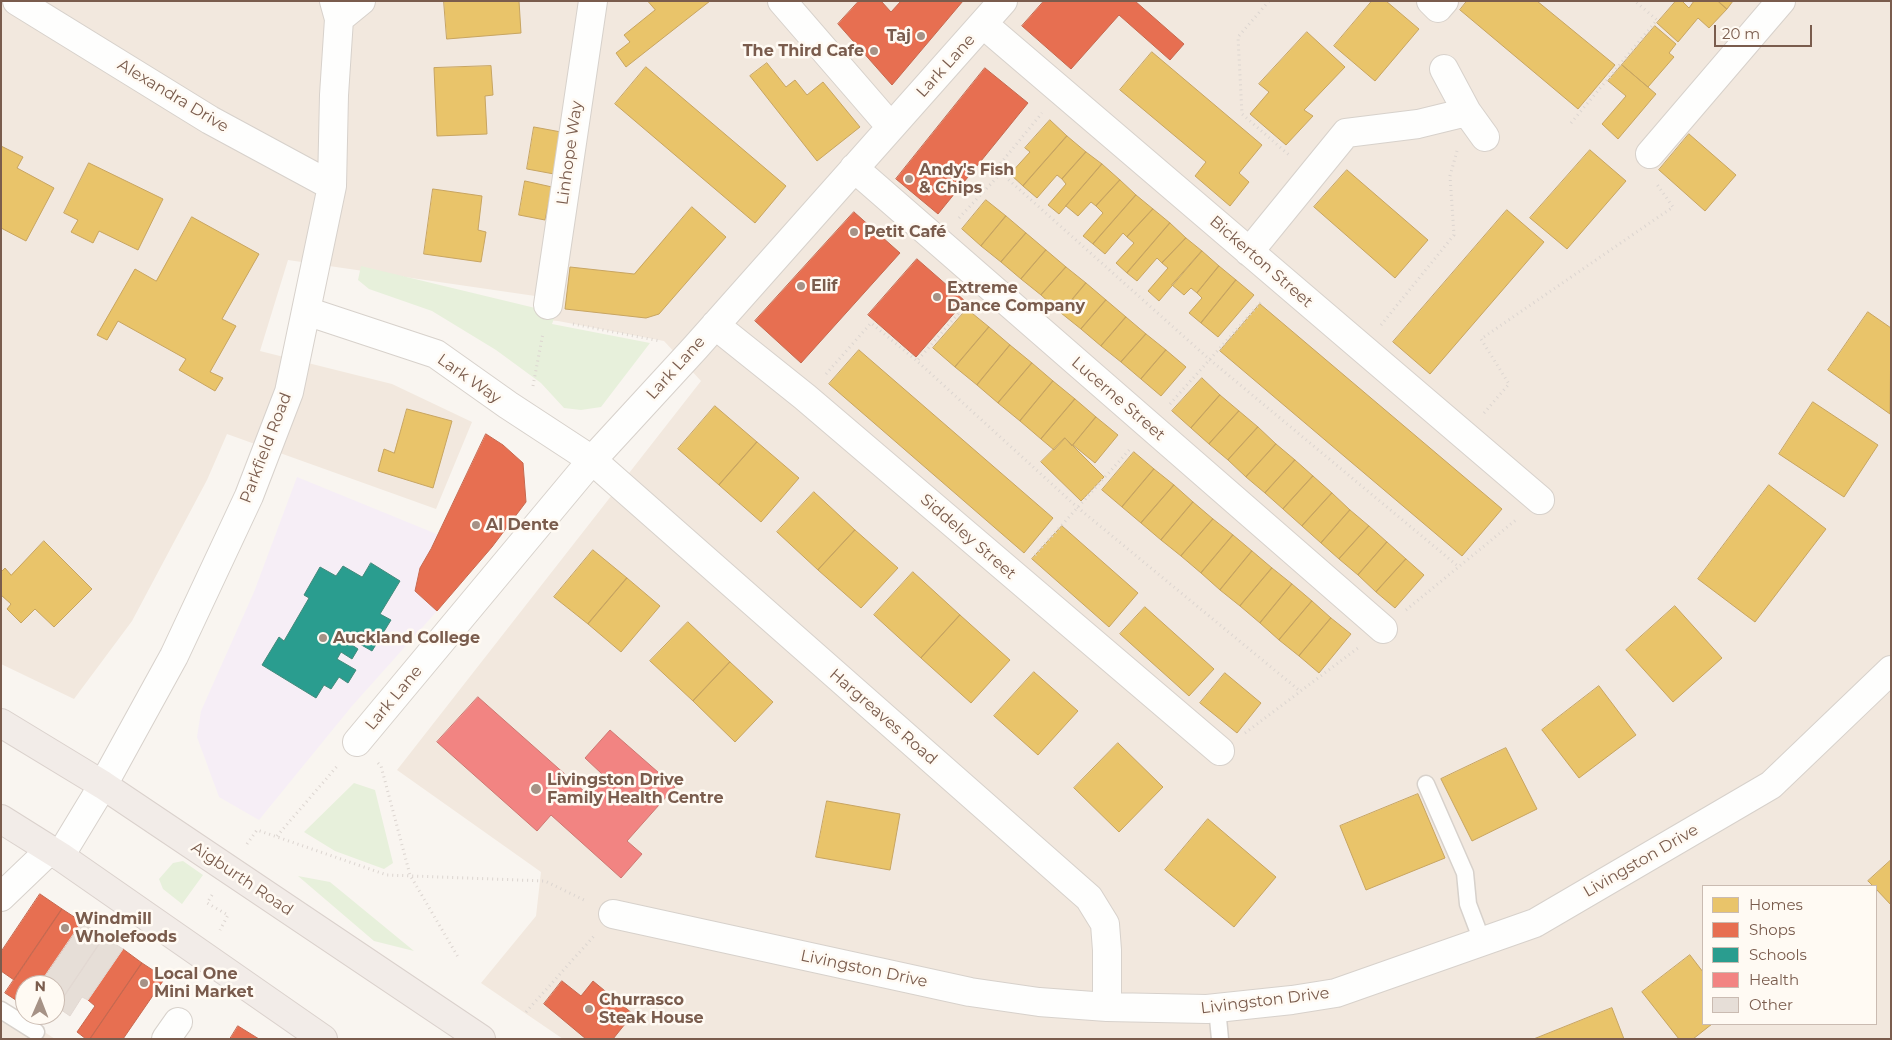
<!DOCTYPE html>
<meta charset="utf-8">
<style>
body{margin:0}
#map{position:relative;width:1892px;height:1040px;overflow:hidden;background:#f9f5f0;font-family:Montserrat,sans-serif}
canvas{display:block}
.frame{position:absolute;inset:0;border:2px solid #7a5c4d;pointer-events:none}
.legend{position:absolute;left:1702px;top:885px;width:175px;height:140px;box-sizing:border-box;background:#fffaf3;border:1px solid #cabbb1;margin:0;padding:6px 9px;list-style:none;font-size:15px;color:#7a5c4d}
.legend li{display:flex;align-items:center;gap:10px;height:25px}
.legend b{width:25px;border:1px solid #cabbb1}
.north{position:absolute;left:15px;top:975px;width:50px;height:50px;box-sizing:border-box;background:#fffaf3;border:1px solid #cabbb1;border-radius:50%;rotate:1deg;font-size:14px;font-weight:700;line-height:20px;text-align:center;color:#7a5c4d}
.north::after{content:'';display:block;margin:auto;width:18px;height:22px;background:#a69286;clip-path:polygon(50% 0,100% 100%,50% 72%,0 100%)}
.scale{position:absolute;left:1714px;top:25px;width:98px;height:22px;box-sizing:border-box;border:2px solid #7a5c4d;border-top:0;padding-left:6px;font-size:15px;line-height:18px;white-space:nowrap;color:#7a5c4d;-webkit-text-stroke:4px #fffaf3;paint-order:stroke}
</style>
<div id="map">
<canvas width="1892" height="1040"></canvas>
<div class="frame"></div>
<ul class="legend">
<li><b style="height:14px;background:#e9c46a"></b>Homes</li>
<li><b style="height:14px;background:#e76f51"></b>Shops</li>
<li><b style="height:14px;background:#2a9d8f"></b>Schools</li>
<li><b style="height:14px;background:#f28482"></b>Health</li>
<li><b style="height:14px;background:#e6ded7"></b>Other</li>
</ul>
<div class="north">N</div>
<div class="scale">20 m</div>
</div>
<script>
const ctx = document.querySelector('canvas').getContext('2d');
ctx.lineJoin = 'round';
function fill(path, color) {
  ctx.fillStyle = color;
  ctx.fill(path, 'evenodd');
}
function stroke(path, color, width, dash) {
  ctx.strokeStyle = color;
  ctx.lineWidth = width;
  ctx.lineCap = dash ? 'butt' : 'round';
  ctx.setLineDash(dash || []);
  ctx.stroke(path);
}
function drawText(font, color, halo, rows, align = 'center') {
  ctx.font = font + ' Montserrat,sans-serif';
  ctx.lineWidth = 5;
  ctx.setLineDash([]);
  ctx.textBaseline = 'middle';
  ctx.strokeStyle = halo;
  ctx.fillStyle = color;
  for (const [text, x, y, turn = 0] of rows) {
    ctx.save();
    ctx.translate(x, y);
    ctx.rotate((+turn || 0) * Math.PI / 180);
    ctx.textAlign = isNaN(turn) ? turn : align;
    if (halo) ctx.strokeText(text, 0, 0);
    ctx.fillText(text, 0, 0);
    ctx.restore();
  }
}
fill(new Path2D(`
 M1,1h1890v1038h-1328l-82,-56 55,-67 5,-44 -144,-102 304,-389 -37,-40 -106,-20 -19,-2 3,-22 -254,-37 -28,91 132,33 80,38 -36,87 -209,-75 -20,46 -75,141 -58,78 -73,-35zM1703,886h173v138h-173z
 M1,1003l54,36h-54z`), '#f2e8de');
fill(new Path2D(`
 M297,477l142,58 -19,33 -5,23 22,20 -85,95 -93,114 -40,-23 -22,-60 4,-26 53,-119z`), '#f6eef6');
fill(new Path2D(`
 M361,266l195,47 -4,11 98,19 -49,64 -20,3 -17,-2 -23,-25 -45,-33 -64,-39 -63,-22 -11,-9z
 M354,783l21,7 18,73 -9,6 -49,-18 -31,-19z
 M183,861l20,14 -21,29 -19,-15 -4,-10 14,-16z
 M298,876l32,6 84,69 -40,-10z`), '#e7f0db');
const homes = new Path2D(`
 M444,1h75l2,32 -74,6z
 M648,1h62l-84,66 -10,-14 14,-11 -6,-7 31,-25z
 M1372,1h14l33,28 -44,52 -41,-35z
 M1467,1h70l78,64 -37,44 -118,-99z
 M1676,1h6l7,7 5,-7h24l9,8 -18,19 -11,-10 -20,24 -21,-19z
 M1718,1h15l-6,8z
 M1655,26l21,18 -7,9 5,4 -26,30 -26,-22z
 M1307,32l38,35 -41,43 9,6 -27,29 -36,-31 19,-22 -10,-8z
 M1152,52l110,93 -23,28 10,9 -19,24 -35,-30 11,-14 -86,-72z
 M767,63l19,24 9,-7 12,15 16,-13 37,45 -43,34 -67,-85z
 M1622,65l34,29 -38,45 -16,-15 24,-28 -18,-15z
 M491,66l2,29 -8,1 2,38 -50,2 -3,-68z
 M646,67l140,119 -31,37 -140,-119z
 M1050,120l17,16 -44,50 -13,-12 20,-22 -5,-4z
 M534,127l27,5 -7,42 -27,-5z
 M1689,134l47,41 -31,36 -46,-41z
 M1067,136l19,16 -24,27 -5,-4 -20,23 -14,-12z
 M1,146l22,11 -6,11 37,20 -28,53 -25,-13z
 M1590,150l36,31 -59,68 -37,-31z
 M1086,152l16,12 -43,50 -11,-9 18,-21 -4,-5z
 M89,163l74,36 -25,51 -39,-19 -6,12 -22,-11 7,-12 -14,-7z
 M1102,164l18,16 -24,26 -5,-4 -13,14 -12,-10z
 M1347,170l81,70 -33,38 -81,-71z
 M1120,180l16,15 -43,49 -10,-8 20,-23 -7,-7z
 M525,181l27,6 -7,33 -26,-5z
 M433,189l49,7 -4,34 8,2 -5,30 -57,-8z
 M1136,195l17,14 -26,28 -4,-4 -18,21 -12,-10z
 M986,200l20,16 -25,30 -19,-17z
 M692,207l34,30 -67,77 -13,4 -81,-9 5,-42 64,7z
 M1153,209l17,14 -43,50 -11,-10 18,-20 -7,-6z
 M1507,210l37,32 -114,132 -37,-32z
 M1006,216l20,17 -25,29 -20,-16z
 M192,217l67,37 -37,65 14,7 -26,46 13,6 -8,13 -36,-21 7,-11 -68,-38 -11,19 -10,-5 38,-66 21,12z
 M1170,223l16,15 -24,25 -5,-5 -20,23 -10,-8z
 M1026,233l20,17 -25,29 -20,-17z
 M1186,238l16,13 -43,50 -11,-10 20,-23 -6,-5z
 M1046,250l20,17 -25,28 -20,-16z
 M1202,251l17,15 -22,27 -6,-5 -7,7 -12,-10z
 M1219,266l17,14 -35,43 -12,-10 13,-15 -5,-5z
 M1066,267l20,16 -25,30 -20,-18z
 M1236,280l18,15 -36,42 -17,-14z
 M1086,283l20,17 -25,29 -20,-16z
 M1106,300l20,17 -25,29 -20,-17z
 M1260,304l242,205 -40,47 -242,-205z
 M967,309l22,18 -34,40 -22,-19z
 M1868,312l23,16 -1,86 -62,-44z
 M1126,317l20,17 -25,28 -20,-16z
 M989,327l21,18 -33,40 -22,-18z
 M1146,334l20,16 -25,29 -20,-17z
 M1010,345l22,18 -34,40 -21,-18z
 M859,350l194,168 -29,35 -195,-169z
 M1166,350l20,17 -25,29 -20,-17z
 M1032,363l21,18 -33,40 -22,-18z
 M1202,378l18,17 -29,33 -19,-17z
 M1053,381l22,18 -34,40 -21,-18z
 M1220,395l19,16 -30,33 -18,-16z
 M1075,399l21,18 -24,29 -7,-8 -11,12 -13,-11z
 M1813,402l65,43 -34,52 -65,-43z
 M715,406l42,36 -38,43 -41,-36z
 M407,409l45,12 -19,67 -55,-17 6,-22 10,4z
 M1239,411l19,16 -30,33 -19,-16z
 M1096,417l22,18 -23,28 -22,-18z
 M1258,427l18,17 -30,33 -18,-17z
 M1065,438l39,39 -23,24 -40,-39z
 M757,442l42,36 -38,44 -42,-37z
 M1276,444l19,16 -30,33 -19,-16z
 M1134,452l20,17 -32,38 -20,-17z
 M1295,460l18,16 -30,33 -18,-16z
 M1154,469l20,16 -33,38 -19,-16z
 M1313,476l19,17 -30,33 -19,-17z
 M1174,485l19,17 -32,38 -20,-17z
 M1769,485l57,44 -71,93 -57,-43z
 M814,492l41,38 -37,40 -41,-38z
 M1332,493l18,17 -29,33 -19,-17z
 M1193,502l20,17 -32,37 -20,-16z
 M1350,510l19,16 -30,33 -18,-16z
 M1213,519l20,16 -32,38 -20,-17z
 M1062,526l76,67 -29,34 -77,-68z
 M1369,526l18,16 -29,33 -19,-16z
 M855,530l43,38 -37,40 -43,-38z
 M1233,535l19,16 -32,39 -19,-17z
 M44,541l48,48 -38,38 -19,-18 -14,14 -14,-14 4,-5 -10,-9v-23l4,-4 6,7z
 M1387,542l19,17 -30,33 -18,-17z
 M593,550l34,28 -39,46 -34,-27z
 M1252,551l20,17 -32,38 -20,-16z
 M1406,559l18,16 -29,33 -19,-16z
 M1272,568l20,16 -32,39 -20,-17z
 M913,572l47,43 -39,43 -47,-43z
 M627,578l33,28 -39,46 -33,-28z
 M1292,584l20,17 -33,39 -19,-17z
 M1312,601l19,17 -32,38 -20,-16z
 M1675,606l47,52 -49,44 -47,-52z
 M1145,607l69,62 -25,27 -69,-62z
 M960,615l50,45 -39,43 -50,-45z
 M1331,618l20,16 -32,39 -20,-17z
 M688,622l42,40 -37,39 -43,-40z
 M730,662l43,40 -38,40 -42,-41z
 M1034,672l44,39 -40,44 -44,-39z
 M1225,673l36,30 -24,30 -37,-30z
 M1599,686l37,49 -57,43 -37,-48z
 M1118,743l45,44 -44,45 -45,-44z
 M1506,748l31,61 -65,32 -31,-62z
 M1418,794l27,64 -79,32 -26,-64z
 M827,801l73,13 -10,56 -74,-13z
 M1208,819l68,58 -42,50 -69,-57z
 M1891,860v45l-15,-16v-3h-3l-5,-5z
 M1690,955l13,17v52h9l-19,15h-14l-37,-47z
 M1612,1008l12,31h-90z`);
fill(homes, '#e9c46a');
stroke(homes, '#c8a561', 1);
const shops = new Path2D(`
 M859,1h22l10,11 10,-11h62l-71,84 -54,-61z
 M1044,1h91l49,43 -14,16 -51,-45 -48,54 -49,-43z
 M985,68l43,35 -90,111 -42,-35z
 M854,212l46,41 -99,110 -46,-42z
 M917,259l48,42 -49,56 -48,-42z
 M486,434l17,11 20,18 3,39 -34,45 -55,64 -22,-20 5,-23 11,-19z
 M40,894l22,15 -48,71 -13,-9v-19z
 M62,909l20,13 -43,63h-14v21l-20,-13z
 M123,949l19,14 -52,76h-4l-9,-7 18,-26 -7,-6z
 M142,963l23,15 -42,61h-33z
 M562,981l19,15 12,-15 40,33 -20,25h-27l-42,-35z
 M238,1026l21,13h-29z`);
fill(shops, '#e76f51');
stroke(shops, '#c66950', 1);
const schools = new Path2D(`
 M371,563l29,18 -20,33 11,6 -19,31 -21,-12 -2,4 9,6 -6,10 -11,-7 -4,7 19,11 -8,13 -9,-6 -8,12 -7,-4 -8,13 -54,-33 17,-28 5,4 25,-43 -5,-3 16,-28 16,9 7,-10 19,11z`);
fill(schools, '#2a9d8f');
stroke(schools, '#428a7b', 1);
const health = new Path2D(`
 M478,697l107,95 17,-18 -17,-16 25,-28 65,57 -48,54 15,13 -21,24 -70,-63 -14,16 -100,-89z`);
fill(health, '#f28482');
stroke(health, '#ce7872', 1);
const building = new Path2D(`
 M82,922l22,15 -47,70 -2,-1v-21h-16z
 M104,937l19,12 -35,51 -6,-3 -12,19 -13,-9z`);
fill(building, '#e6ded7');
stroke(building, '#e2d8d2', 1);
const service = new Path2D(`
 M1426,784l39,89 3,31 14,37
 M1217,1008l3,31
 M1,1010l35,22`);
const minor = new Path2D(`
 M17,1l193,119 122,66
 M782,1l109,126
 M1431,1l7,7 6,-7
 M339,19l22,-18
 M983,24l557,476
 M1444,69l23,43 18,25
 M1650,154l131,-153
 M854,168l529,461
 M1249,252l97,-119 72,-9 49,-12
 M548,305l45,-304
 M306,311l130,43 72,51 84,55 497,438 16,26 2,26v57
 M715,325l90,72 415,354
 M357,742l235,-282 103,-112 308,-347
 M60,856l43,-71 71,-129 75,-160 40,-104 43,-206 2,-91 5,-76 -5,-18
 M1,897l49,-47
 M613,914l357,78 69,10 68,5 100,2 85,-9 44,-7 199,-70 236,-138 120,-115
 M166,1039l12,-17`);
const trunk = new Path2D(`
 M1,723l102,62 378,254
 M1,819l59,37 263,183`);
stroke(service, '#d7d1cb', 19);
stroke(minor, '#d7d1cb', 30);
stroke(trunk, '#dad1cc', 30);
stroke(new Path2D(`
 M1269,1l-31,36 4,77 47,41
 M1571,123l86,-103 -21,-18 1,-1
 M1001,173l208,186 250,208
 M959,218l42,-45 -5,-4 46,-56
 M965,306l-48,55 160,146 223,184
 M573,324l87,17
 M1381,325l73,-90 -4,-59 7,-25
 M826,374l45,-51 46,38
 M533,386l10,-53
 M1170,404l91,-102
 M1484,413l25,-29 -28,-45 192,-132 -17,-24
 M1035,555l96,-107
 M1406,610l111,-91
 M1245,733l113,-85
 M378,763l3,3 29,109 48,82
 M277,836l62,-72
 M247,844l10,-14 130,45 158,6 41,20
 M212,895l-5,8 21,12 -8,15
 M180,993l7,-11
 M526,1012l68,-76`), '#dcd5d0', 3, [1, 4]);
stroke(service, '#fefefd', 16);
stroke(minor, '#fefefd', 28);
stroke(trunk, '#f2ece8', 28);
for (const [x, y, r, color] of [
 [921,36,5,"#a69286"],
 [874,51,5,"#a69286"],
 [909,179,5,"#a69286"],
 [854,232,5,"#a69286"],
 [801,286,5,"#a69286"],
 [937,297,5,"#a69286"],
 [476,525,5,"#a69286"],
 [323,638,5,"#a69286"],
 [536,789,6,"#a69286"],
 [65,928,5,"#a69286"],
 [144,983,5,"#a69286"],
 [589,1009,5,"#a69286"]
]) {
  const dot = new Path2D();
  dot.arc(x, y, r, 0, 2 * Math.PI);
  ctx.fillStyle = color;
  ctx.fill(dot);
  stroke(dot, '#fffaf3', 2);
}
drawText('bold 16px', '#7a5c4d', '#fffaf3', [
 ["Taj",911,36,"right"],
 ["The Third Cafe",864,51,"right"],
 ["Andy's Fish",919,170],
 ["& Chips",919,188],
 ["Petit Café",864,232],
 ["Elif",811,286],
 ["Extreme",947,288],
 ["Dance Company",947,306],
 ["Al Dente",486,525],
 ["Auckland College",333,638],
 ["Livingston Drive",547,780],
 ["Family Health Centre",547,798],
 ["Windmill",75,919],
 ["Wholefoods",75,937],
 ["Local One",154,974],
 ["Mini Market",154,992],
 ["Churrasco",599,1000],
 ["Steak House",599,1018]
], 'left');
drawText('16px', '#7a5c4d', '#fffaf3', [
 ["Lark Lane",946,66,-48],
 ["Alexandra Drive",173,96,31],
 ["Linhope Way",570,153,-82],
 ["Bickerton Street",1261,262,41],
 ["Lark Lane",676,368,-48],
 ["Lark Way",469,379,35],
 ["Lucerne Street",1118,399,41],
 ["Parkfield Road",266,448,-69],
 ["Siddeley Street",968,537,41],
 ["Lark Lane",394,698,-50],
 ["Hargreaves Road",883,717,41],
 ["Livingston Drive",1641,861,-30],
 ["Aigburth Road",242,879,34],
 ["Livingston Drive",864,969,12],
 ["Livingston Drive",1265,1001,-7]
]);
</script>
